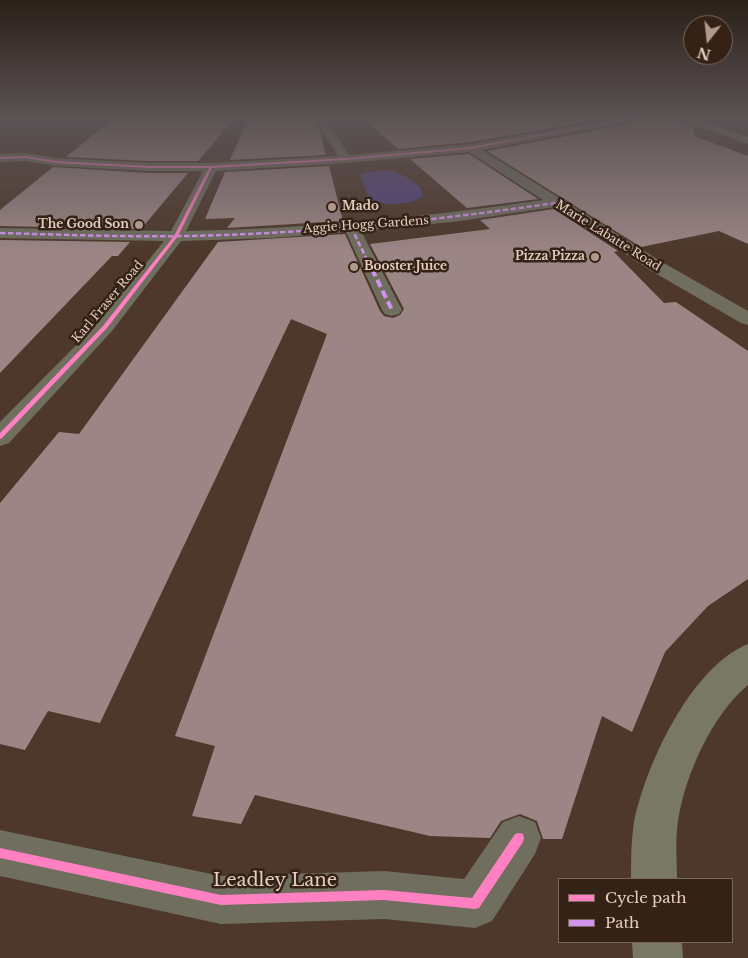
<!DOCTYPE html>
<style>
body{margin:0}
#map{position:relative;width:748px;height:958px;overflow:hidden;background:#4d382b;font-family:"Libre Baskerville",serif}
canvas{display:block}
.legend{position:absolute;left:558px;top:878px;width:175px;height:65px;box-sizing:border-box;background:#342217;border:1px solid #7b665b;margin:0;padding:6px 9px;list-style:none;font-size:15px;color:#e5cdc0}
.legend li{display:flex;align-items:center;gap:10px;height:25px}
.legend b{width:25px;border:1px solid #7b665b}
.north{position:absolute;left:683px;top:15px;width:50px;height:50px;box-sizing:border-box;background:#342217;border:1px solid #7b665b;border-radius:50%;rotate:196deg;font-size:14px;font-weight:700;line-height:20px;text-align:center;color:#e5cdc0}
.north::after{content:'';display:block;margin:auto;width:18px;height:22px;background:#b0998c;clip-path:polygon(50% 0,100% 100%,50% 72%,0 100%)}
</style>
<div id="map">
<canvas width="748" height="958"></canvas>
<ul class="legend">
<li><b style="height:6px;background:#ff80c0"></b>Cycle path</li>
<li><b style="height:6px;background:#d193ec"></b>Path</li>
</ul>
<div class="north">N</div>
</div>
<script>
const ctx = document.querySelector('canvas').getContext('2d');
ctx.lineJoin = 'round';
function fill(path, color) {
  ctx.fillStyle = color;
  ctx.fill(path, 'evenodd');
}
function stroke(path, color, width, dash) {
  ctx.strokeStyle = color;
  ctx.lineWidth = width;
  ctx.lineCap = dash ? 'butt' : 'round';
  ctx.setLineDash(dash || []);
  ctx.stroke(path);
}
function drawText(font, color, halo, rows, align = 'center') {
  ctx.font = font + ' "Libre Baskerville",serif';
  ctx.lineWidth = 5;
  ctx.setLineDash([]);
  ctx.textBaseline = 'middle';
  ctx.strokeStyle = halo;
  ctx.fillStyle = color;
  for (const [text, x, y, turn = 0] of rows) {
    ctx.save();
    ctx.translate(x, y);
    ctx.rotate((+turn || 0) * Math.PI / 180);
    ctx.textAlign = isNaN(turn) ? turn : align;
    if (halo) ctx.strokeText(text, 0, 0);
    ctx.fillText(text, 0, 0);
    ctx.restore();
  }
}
fill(new Path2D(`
 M388,170c11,1 35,15 35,26 -12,10 -41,10 -54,3l-9,-24 6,-3z`), '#55437f');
fill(new Path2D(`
 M113,119h121l-36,42h-49l-83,-4z
 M248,119h65l6,10 7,26 -96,5z
 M364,119h239l-132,23 -73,7z
 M636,119h44l2,4 12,4v9l54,20v88l-29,-13 -78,16 -154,-96 142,-27z
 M469,154l69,45 -71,9 -57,-49z
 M329,166l14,55 -116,7 8,-10 -30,1 20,-47z
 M53,167l96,6h39l-47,56 -141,-3v-16z
 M554,209l64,42 -4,1 50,51 12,-1 72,49v228l-40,27 -43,46 -33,80 -30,-16 -40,123h-19l-6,-18 -17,-7 -19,7 -11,17 -60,-2 -175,-41 -14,29 -49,-8 23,-70 -40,-10 152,-402 -36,-15 -191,404 -52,-12 -23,39 -25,-6v-241l59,-71 20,2 139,-192 127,-8 35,77 4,5 9,2 7,-3 4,-6 -34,-65 120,-15 -10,-9z
 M0,240l130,2 -12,14h-6l-112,117z`), '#9c8685');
fill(new Path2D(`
 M315,119h10l24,36 122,-11 142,-25h21l-5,3 -147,28 180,112 86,49v14l-7,-2 -91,-53 -96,-63 -94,14 -99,10 41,79 -3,4 -7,2 -7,-2 -3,-4 -36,-78 -76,6 -89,3 -69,90 -103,112 -9,3v-24l98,-99 66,-82 -164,-3v-10l171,3 32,-60h-54l-93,-5 -30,-5 -26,1v-8l26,-1 30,5 93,5h62l127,-7zM469,152l74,48c-118,17 -237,29 -357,31l30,-60 130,-8z
 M519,816l16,6 6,16 -6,16 -43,67 -17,7 -91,-9 -163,5 -221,-48v-46l221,46 163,-5 80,8 39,-57z`), '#706e5f');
fill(new Path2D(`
 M682,119h14l52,18v7l-65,-23z
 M748,644v41c-36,30 -63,90 -70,136 -3,19 -1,39 -1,58h-46c0,-19 0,-38 3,-57 12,-58 57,-155 114,-178z
 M632,942h50l1,16h-50z`), '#797865');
stroke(new Path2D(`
 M351,227l21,43
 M0,233c74,2 149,5 223,2 112,-4 222,-16 332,-32`), '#d193ec', 2.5, [5.5, 2.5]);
stroke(new Path2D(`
 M372,269l20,41`), '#d193ec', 4, [8, 4]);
fill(new Path2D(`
 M626,119h4l-159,30 -125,11 -134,8 -34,68 -71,92 -105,110 -2,1v-6l103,-107 71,-90 35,-68h-60l-93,-5 -30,-5 -26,1v-2l26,-1 30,5 93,5h62l135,-8 125,-11z
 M519,833l4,1 1,4 -1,4 -44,66 -4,1 -91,-9 -163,5 -221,-47v-10l221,47 163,-5 88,8 43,-64z`), '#ff80c0');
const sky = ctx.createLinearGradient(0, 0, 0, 253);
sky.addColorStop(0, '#2a1f18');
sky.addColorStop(0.47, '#5c5355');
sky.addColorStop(1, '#5c535500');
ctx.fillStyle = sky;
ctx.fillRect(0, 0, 748, 253);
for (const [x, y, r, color] of [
 [332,207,5,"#b0998c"],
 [139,225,5,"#b0998c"],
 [595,257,5,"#b0998c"],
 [354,267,5,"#b0998c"]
]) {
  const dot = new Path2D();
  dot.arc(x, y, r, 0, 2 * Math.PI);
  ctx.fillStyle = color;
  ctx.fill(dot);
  stroke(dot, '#342217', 2);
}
drawText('bold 12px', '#e5cdc0', '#342217', [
 ["Mado",342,207],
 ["The Good Son",129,225,"right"],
 ["Pizza Pizza",585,257,"right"],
 ["Booster Juice",364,267]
], 'left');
drawText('12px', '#e5cdc0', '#342217', [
 ["Aggie Hogg Gardens",366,225,-4],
 ["Marie Labatte Road",608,236,32],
 ["Karl Fraser Road",108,302,-50]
]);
drawText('18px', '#e5cdc0', '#342217', [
 ["Leadley Lane",275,881]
]);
</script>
